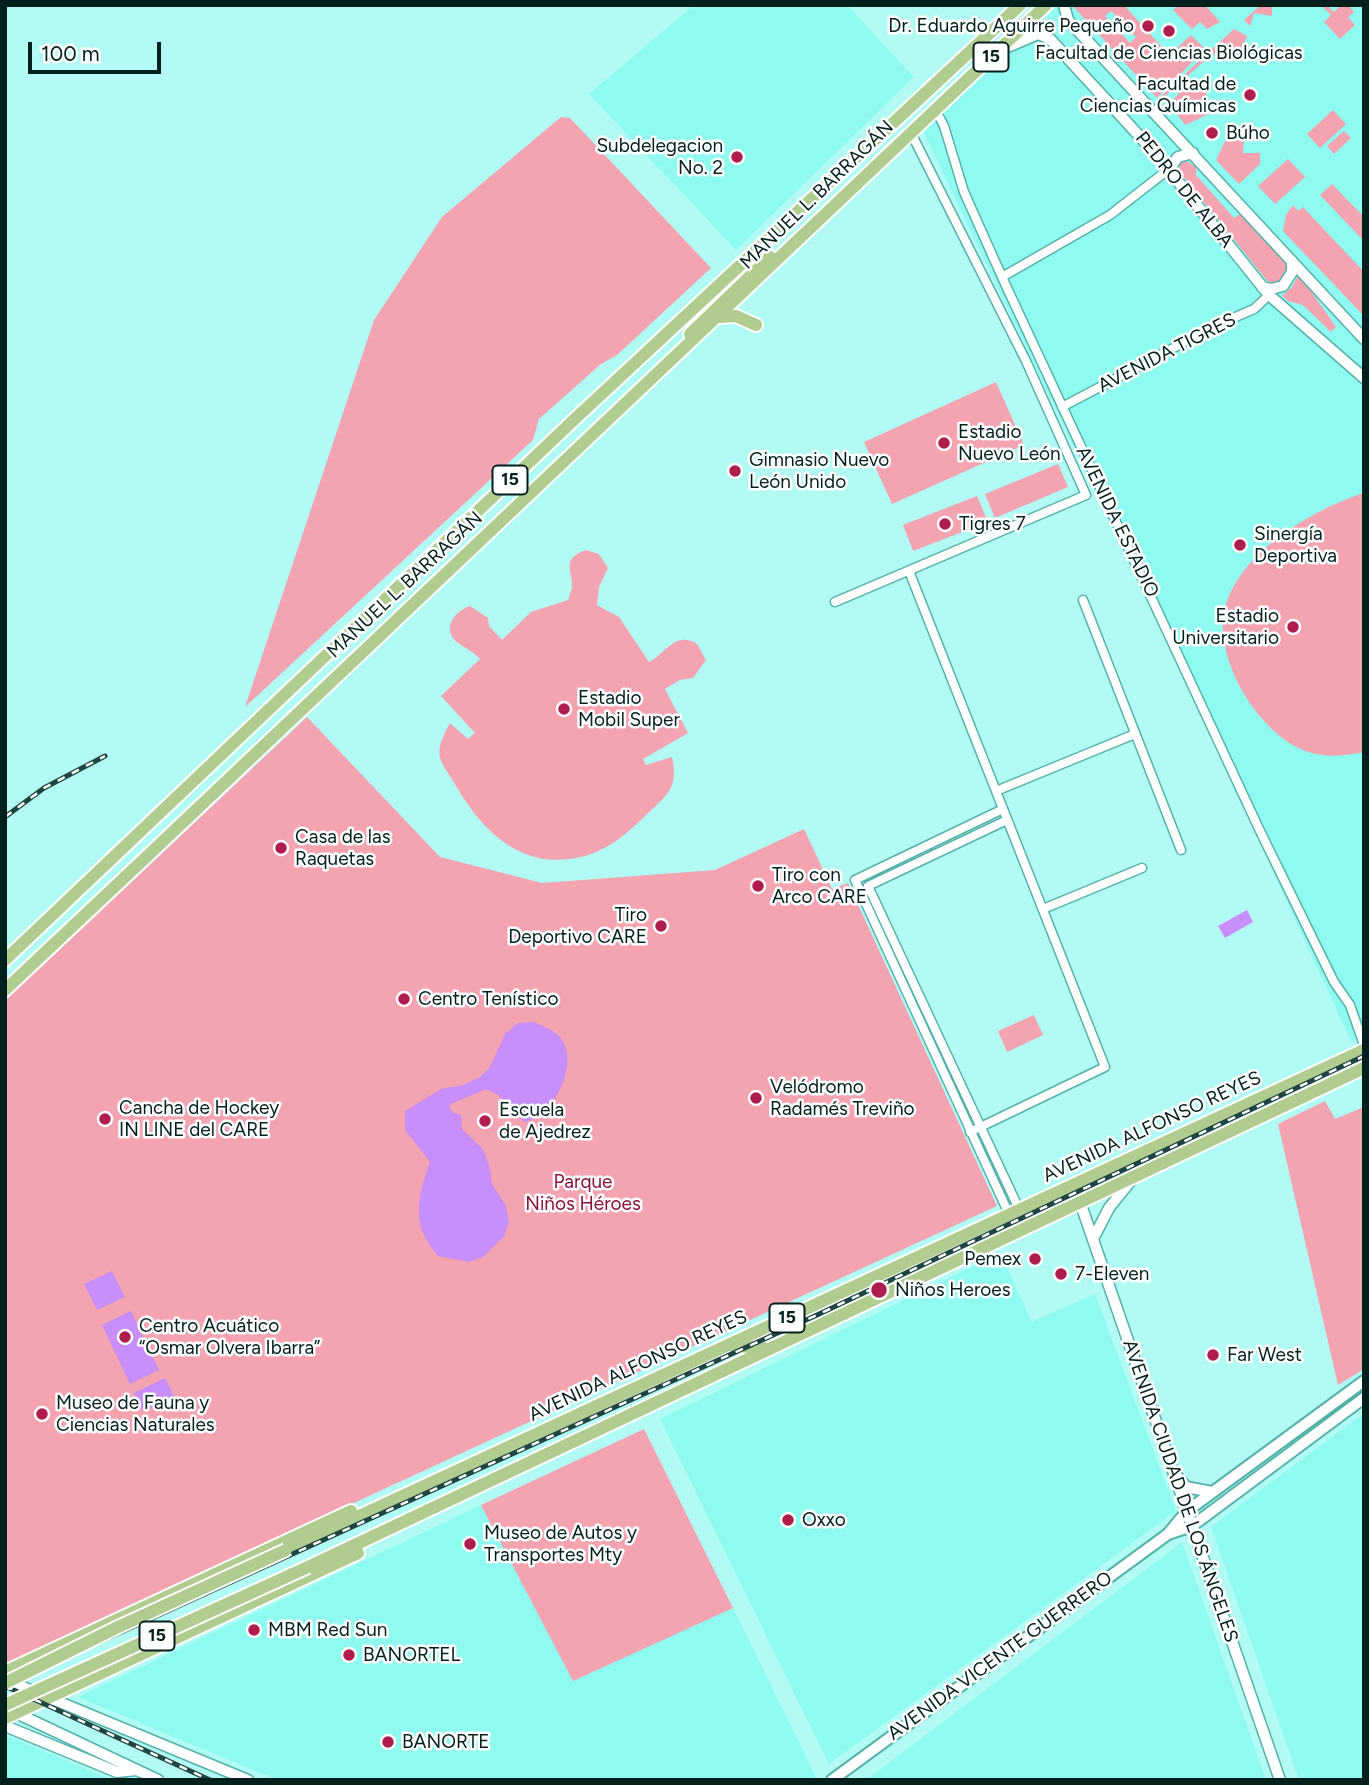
<!DOCTYPE html>
<meta charset="utf-8">
<style>
body{margin:0}
#map{position:relative;width:1369px;height:1785px;overflow:hidden;background:#b2fbf4;font-family:Figtree,sans-serif}
canvas{display:block}
.frame{position:absolute;inset:0;border:7px solid #011f1d;pointer-events:none}
.scale{position:absolute;left:28px;top:42px;width:133px;height:32px;box-sizing:border-box;border:4px solid #011f1d;border-top:0;padding-left:9px;font-size:21px;line-height:24px;white-space:nowrap;color:#011f1d;-webkit-text-stroke:5px #fff;paint-order:stroke}
</style>
<div id="map">
<canvas width="1369" height="1785"></canvas>
<div class="frame"></div>
<div class="scale">100 m</div>
</div>
<script>
const ctx = document.querySelector('canvas').getContext('2d');
ctx.lineJoin = 'round';
function fill(path, color) {
  ctx.fillStyle = color;
  ctx.fill(path, 'evenodd');
}
function stroke(path, color, width, dash) {
  ctx.strokeStyle = color;
  ctx.lineWidth = width;
  ctx.lineCap = dash ? 'butt' : 'round';
  ctx.setLineDash(dash || []);
  ctx.stroke(path);
}
function drawText(font, color, halo, rows, align = 'center') {
  ctx.font = font + ' Figtree,sans-serif';
  ctx.lineWidth = 5;
  ctx.setLineDash([]);
  ctx.textBaseline = 'middle';
  ctx.strokeStyle = halo;
  ctx.fillStyle = color;
  for (const [text, x, y, turn = 0] of rows) {
    ctx.save();
    ctx.translate(x, y);
    ctx.rotate((+turn || 0) * Math.PI / 180);
    ctx.textAlign = isNaN(turn) ? turn : align;
    if (halo) ctx.strokeText(text, 0, 0);
    ctx.fillText(text, 0, 0);
    ctx.restore();
  }
}
fill(new Path2D(`
 M694,5h153l67,72 -178,173 -147,-156z
 M1059,5h305v1030l-13,6 -163,-354 -265,-556z
 M1000,1253l32,69 63,-28 81,217 -347,253 -169,-345z
 M1364,1413v367h-65l-88,-253z
 M481,1505l92,175 160,-72 83,169 -4,3h-535l-199,-83z
 M1182,1542l84,238h-400l306,-230z
 M5,1735l107,45h-107z`), '#8efaf0');
fill(new Path2D(`
 M1072,5h52l45,50 22,-20 14,14 -48,49zM1111,11l25,26 -6,6 -25,-27z
 M1178,5h27l15,17 -13,7 -7,-7 -8,7 -19,-19z
 M1261,5h11v11l-18,-3 -4,13 -6,-6z
 M1321,5h6l7,7 7,-7h7l6,7 -6,5 7,8 -15,14 -16,-17 7,-7z
 M1234,29l13,7 -5,14 -21,11 -8,-8 -51,46 -2,-2z
 M1195,79l12,8 -1,12 5,14 -26,12 -16,-22z
 M1333,110l13,14 -26,24 -13,-14z
 M561,117l9,1 141,150 -94,87 -16,9 -62,55 -6,21 -288,267 129,-387 68,-103z
 M1344,131l7,7 -17,16 -7,-8z
 M1228,135l16,5 -1,13h17v11l-21,20 -23,-24z
 M1183,159l13,8v8l38,43 7,-5 46,50 2,5 -7,14 -13,1 -88,-109 -2,-9z
 M1288,159l17,18 -30,27 -17,-18z
 M1332,184l32,33v24l-44,-46z
 M1293,205l5,6 5,-4 61,65v44l-81,-85 3,-16z
 M1299,274l37,53 -5,5 -28,-27 -15,-4 -6,-5 10,-9z
 M996,382l28,63 -132,59 -28,-62z
 M1058,464l10,23 -73,31 -10,-24z
 M1364,493v259c-19,4 -39,6 -58,-1 -47,-16 -94,-94 -81,-143 14,-55 88,-99 139,-115z
 M977,496l11,26 -75,29 -10,-26z
 M586,550l13,4 9,14 -9,19 -2,18 22,12 30,45c16,-8 27,-32 48,-18l9,16 -13,18 -13,2 -15,9 23,44 -45,26 3,6 26,-8c7,31 -5,38 -26,58 -21,21 -45,41 -77,44 -53,7 -89,-32 -113,-73 -5,-9 -13,-19 -16,-28 -3,-13 5,-25 10,-35l18,16 7,-6 -34,-37 39,-37c-7,-8 -14,-10 -22,-16 -17,-13 -4,-32 12,-37l18,12 1,8 13,14 29,-28 37,-12c2,-5 5,-13 4,-17 -2,-17 -8,-25 14,-33z
 M307,717l133,140 102,26 173,-13 89,-41 28,60 16,-6 149,323 -992,458v-663z
 M1034,1015l9,20 -36,17 -9,-21z
 M1325,1101l10,18 29,-12v262l-26,16 -60,-261z
 M644,1429l89,179 -160,73 -92,-176z`), '#f4a3b1');
fill(new Path2D(`
 M1247,910l6,12 -28,16 -7,-12z
 M534,1022c8,4 18,7 25,14 23,25 -5,81 -35,86l-26,-27 -12,-6 -37,16 3,7 9,3 1,14 21,20 7,19 2,16 14,22 3,16 -5,14 -21,21 -14,5 -31,-6c-28,-33 -21,-56 -8,-94l-25,-32v-19l36,-22 22,-4 17,-8 10,-10 15,-33 13,-11z
 M112,1271l13,26 -28,13 -13,-26z
 M131,1311l28,59 -29,14 -28,-59z
 M165,1378l9,18 -31,16 -9,-19z`), '#c88ef9');
const minor = new Path2D(`
 M935,109l9,17 20,66 38,85 258,554 74,151 16,23 14,40
 M1002,277l108,-62 59,-46
 M1062,407l155,-82 37,-16 15,-14
 M909,571l196,496 -135,65
 M1083,600l98,250
 M835,602l251,-107 -60,-134 -116,-230
 M996,791l139,-57
 M1003,809l-148,71 154,334
 M1007,820l-139,66 151,323
 M1043,909l99,-41`);
const tertiary = new Path2D(`
 M1064,5l4,15 296,319
 M1003,49l35,-15 12,5 105,114 114,142 95,83
 M1169,169l9,-12 15,-4
 M1262,287l9,2 12,-3 9,-14v-11
 M1080,1202l200,578
 M1093,1239l16,-31 24,-30
 M6,1680l242,100
 M12,1711l146,69
 M5,1726l112,46 20,-2`);
const secondary = new Path2D(`
 M1174,1473l12,14 26,5
 M1168,1534l24,-8 172,-128
 M832,1780l336,-246 19,-23 177,-130`);
const trunk = new Path2D(`
 M719,317l17,-1 20,9
 M690,334l80,-77
 M5,960l573,-544 442,-411
 M5,990c348,-327 693,-657 1041,-985
 M729,1345l41,4
 M286,1550l1078,-500
 M308,1567l1056,-499
 M5,1672l346,-161
 M5,1718l353,-165`);
stroke(minor, '#52b2aa', 11);
stroke(tertiary, '#52b2aa', 13);
stroke(secondary, '#52b2aa', 14);
stroke(trunk, '#fff', 16);
stroke(minor, '#fff', 8);
stroke(tertiary, '#fff', 10);
stroke(secondary, '#fff', 10);
stroke(trunk, '#b0cc8e', 12);
const rail = new Path2D(`
 M5,817l39,-29 61,-32
 M95,1644l722,-329 547,-259
 M5,1686l205,94`);
stroke(rail, '#1f4441', 5);
stroke(rail, '#fff', 2.5, [8]);
const trunkBridge = new Path2D(`
 M5,1683l113,-56 168,-77
 M5,1705l303,-138`);
stroke(trunkBridge, '#fff', 16, []);
stroke(trunkBridge, '#b0cc8e', 12);
for (const [x, y, r, color] of [
 [1148,26,7,"#ae1d4d"],
 [1169,31,7,"#ae1d4d"],
 [1250,95,7,"#ae1d4d"],
 [1212,133,7,"#ae1d4d"],
 [737,157,7,"#ae1d4d"],
 [944,443,7,"#ae1d4d"],
 [735,471,7,"#ae1d4d"],
 [945,524,7,"#ae1d4d"],
 [1240,545,7,"#ae1d4d"],
 [1293,627,7,"#ae1d4d"],
 [564,709,7,"#ae1d4d"],
 [281,848,7,"#ae1d4d"],
 [758,886,7,"#ae1d4d"],
 [661,926,7,"#ae1d4d"],
 [404,999,7,"#ae1d4d"],
 [756,1098,7,"#ae1d4d"],
 [105,1119,7,"#ae1d4d"],
 [485,1121,7,"#ae1d4d"],
 [1035,1259,7,"#ae1d4d"],
 [1061,1274,7,"#ae1d4d"],
 [879,1290,9,"#ae1d4d"],
 [125,1337,7,"#ae1d4d"],
 [1213,1355,7,"#ae1d4d"],
 [42,1414,7,"#ae1d4d"],
 [788,1520,7,"#ae1d4d"],
 [470,1544,7,"#ae1d4d"],
 [254,1630,7,"#ae1d4d"],
 [349,1655,7,"#ae1d4d"],
 [388,1742,7,"#ae1d4d"]
]) {
  const dot = new Path2D();
  dot.arc(x, y, r, 0, 2 * Math.PI);
  ctx.fillStyle = color;
  ctx.fill(dot);
  stroke(dot, '#fff', 2.5);
}
for (const [x, y, w] of [
 [991,57,35],
 [510,480,35],
 [787,1318,35],
 [157,1636,35]
]) {
  const box = new Path2D();
  box.roundRect(x - w / 2, y - 14.5, w, 29, 5);
  ctx.fillStyle = '#fff';
  ctx.fill(box);
  stroke(box, '#011f1d', 2);
}
drawText('bold 18px', '#011f1d', null, [
 ["15",991,57],
 ["15",510,480],
 ["15",787,1318],
 ["15",157,1636]
]);
drawText('19px', '#011f1d', '#fff', [
 ["Dr. Eduardo Aguirre Pequeño",1134,26,"right"],
 ["Facultad de Ciencias Biológicas",1169,53,"center"],
 ["Facultad de",1236,84,"right"],
 ["Ciencias Químicas",1236,106,"right"],
 ["Búho",1226,133],
 ["Subdelegacion",723,146,"right"],
 ["No. 2",723,168,"right"],
 ["Estadio",958,432],
 ["Nuevo León",958,454],
 ["Gimnasio Nuevo",749,460],
 ["León Unido",749,482],
 ["Tigres 7",959,524],
 ["Sinergía",1254,534],
 ["Deportiva",1254,556],
 ["Estadio",1279,616,"right"],
 ["Universitario",1279,638,"right"],
 ["Estadio",578,698],
 ["Mobil Super",578,720],
 ["Casa de las",295,837],
 ["Raquetas",295,859],
 ["Tiro con",772,875],
 ["Arco CARE",772,897],
 ["Tiro",647,915,"right"],
 ["Deportivo CARE",647,937,"right"],
 ["Centro Tenístico",418,999],
 ["Velódromo",770,1087],
 ["Radamés Treviño",770,1109],
 ["Cancha de Hockey",119,1108],
 ["IN LINE del CARE",119,1130],
 ["Escuela",499,1110],
 ["de Ajedrez",499,1132],
 ["Pemex",1021,1259,"right"],
 ["7-Eleven",1075,1274],
 ["Niños Heroes",895,1290],
 ["Centro Acuático",139,1326],
 ["“Osmar Olvera Ibarra”",139,1348],
 ["Far West",1227,1355],
 ["Museo de Fauna y",56,1403],
 ["Ciencias Naturales",56,1425],
 ["Oxxo",802,1520],
 ["Museo de Autos y",484,1533],
 ["Transportes Mty",484,1555],
 ["MBM Red Sun",268,1630],
 ["BANORTEL",363,1655],
 ["BANORTE",402,1742]
], 'left');
drawText('19px', '#011f1d', '#fff', [
 ["PEDRO DE ALBA",1184,190,51],
 ["MANUEL L. BARRAGÁN",817,195,-44],
 ["AVENIDA TIGRES",1167,353,-27],
 ["AVENIDA ESTADIO",1117,522,64],
 ["MANUEL L. BARRAGÁN",405,585,-43],
 ["AVENIDA ALFONSO REYES",1152,1127,-25],
 ["AVENIDA ALFONSO REYES",638,1366,-25],
 ["AVENIDA CIUDAD DE LOS ÁNGELES",1180,1491,71],
 ["AVENIDA VICENTE GUERRERO",1000,1656,-36]
]);
drawText('19px', '#88113a', '#fff', [
 ["Parque",583,1182],
 ["Niños Héroes",583,1204]
]);
</script>
